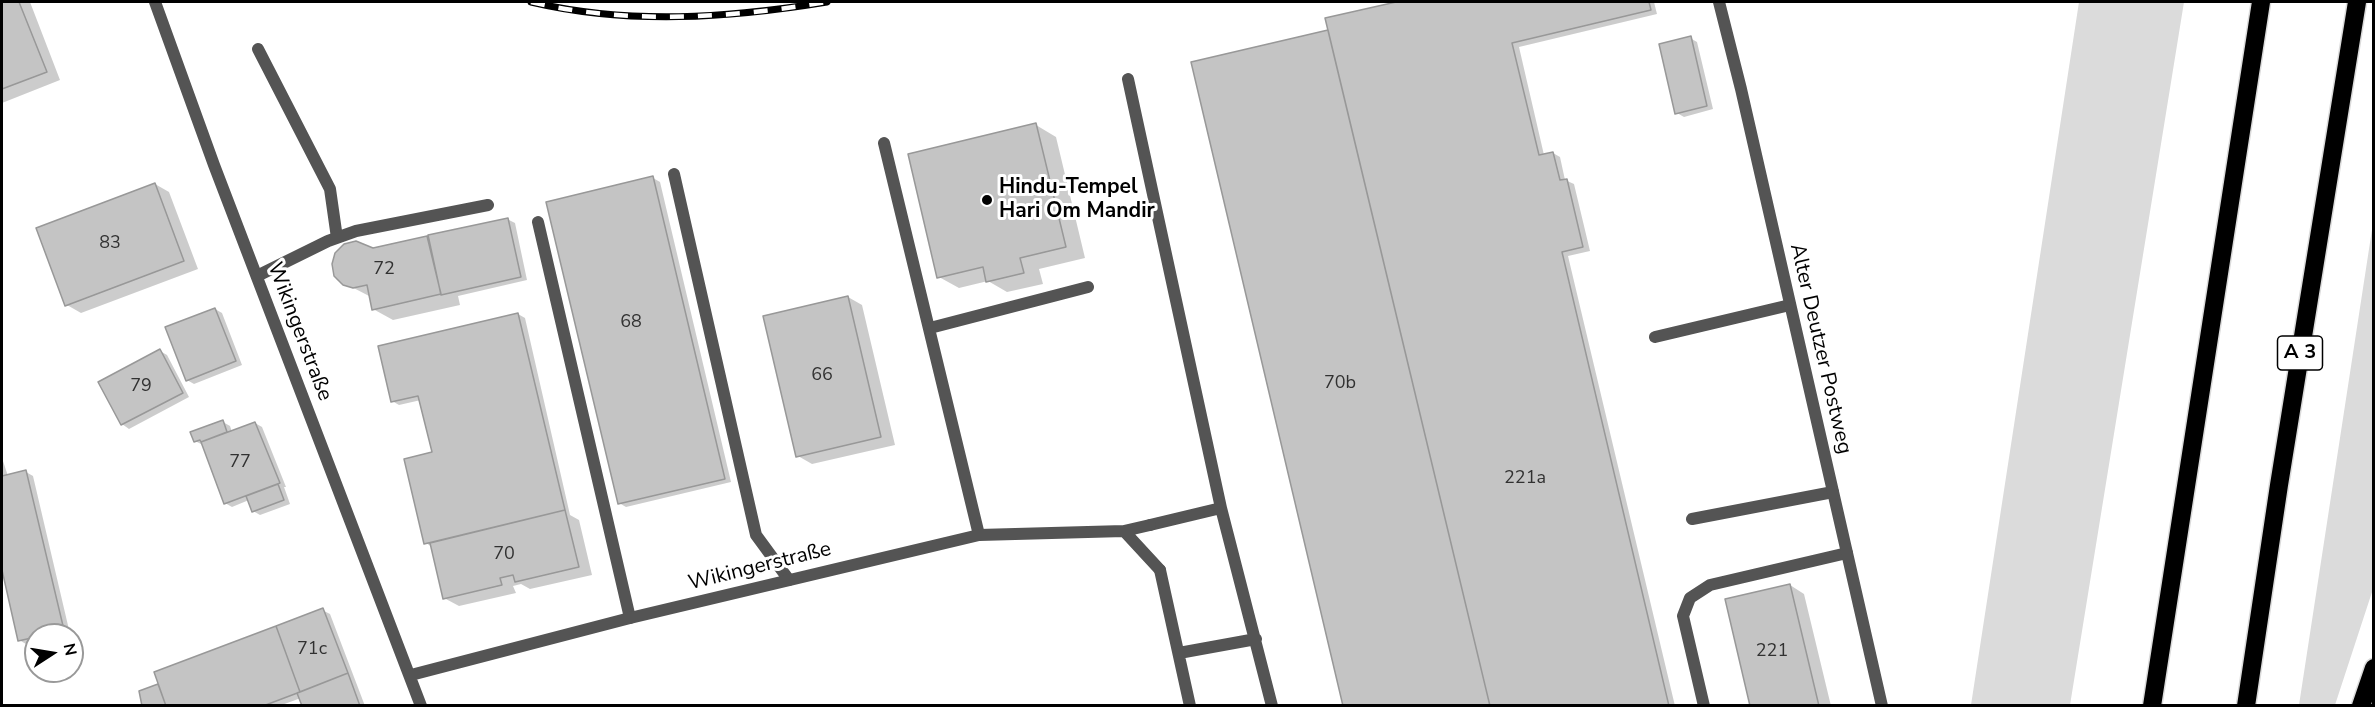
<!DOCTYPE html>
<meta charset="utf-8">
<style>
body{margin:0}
#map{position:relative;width:2375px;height:707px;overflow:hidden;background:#fff;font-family:"Nunito Sans",sans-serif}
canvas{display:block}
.frame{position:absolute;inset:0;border:3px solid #000;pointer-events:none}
.north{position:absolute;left:24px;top:623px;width:60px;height:60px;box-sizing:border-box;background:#fff;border:2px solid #999;border-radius:50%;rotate:78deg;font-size:16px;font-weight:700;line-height:24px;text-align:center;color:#000}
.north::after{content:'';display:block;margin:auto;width:21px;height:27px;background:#000;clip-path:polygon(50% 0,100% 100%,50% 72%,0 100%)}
</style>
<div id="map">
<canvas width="2375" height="707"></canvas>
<div class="frame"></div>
<div class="north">N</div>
</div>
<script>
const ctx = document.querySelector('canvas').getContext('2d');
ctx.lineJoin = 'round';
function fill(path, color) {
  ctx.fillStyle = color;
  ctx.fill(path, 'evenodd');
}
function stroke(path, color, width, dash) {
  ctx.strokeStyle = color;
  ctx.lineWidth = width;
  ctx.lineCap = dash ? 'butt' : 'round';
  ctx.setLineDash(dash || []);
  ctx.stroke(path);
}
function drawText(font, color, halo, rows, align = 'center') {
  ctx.font = font + ' "Nunito Sans",sans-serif';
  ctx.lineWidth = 6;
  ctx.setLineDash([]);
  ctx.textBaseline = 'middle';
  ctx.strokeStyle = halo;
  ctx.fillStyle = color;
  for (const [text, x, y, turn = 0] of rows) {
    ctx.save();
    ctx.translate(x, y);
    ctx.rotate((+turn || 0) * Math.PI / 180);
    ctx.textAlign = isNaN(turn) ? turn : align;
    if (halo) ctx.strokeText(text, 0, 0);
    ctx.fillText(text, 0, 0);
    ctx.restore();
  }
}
fill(new Path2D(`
 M2079,2h105l-114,703h-99z
 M2373,223v366l-38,116h-36z`), '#dbdbdb');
fill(new Path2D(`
 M2,2h28l30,78 -58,23z
 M1403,2h251l3,12 -138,33 25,108 9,-2 7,4 5,23 9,4 16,67 -22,5 107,450h-330l-16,-675 -2,-11z
 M1690,38l7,4 16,67 -29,8 -7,-4z
 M1036,125l20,12 29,121 -46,11 4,15 -36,8 -19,-11 -29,7 -20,-11z
 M653,178l7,4 71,300 -105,25 -7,-4z
 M155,184l14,8 29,77 -117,44 -14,-8z
 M507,219l8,4 12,57 -69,16 2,9 -67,15 -20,-11 -2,-12 -27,-14 28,-33 55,-13 3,2z
 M848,297l14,8 33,140 -83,19 -14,-8z
 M215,309l7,4 20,52 -48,19 -7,-4z
 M518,314l7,4 45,197 9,5 13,55 -62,14 -9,-5 -8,2 3,7 -57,13 -15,-8 -12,-51 -6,-4 8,-90 -13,-53 -22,5 -7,-4z
 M160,351l7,4 22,42 -60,32 -7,-5 -22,-42z
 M223,422l7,4 2,6 23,-9 7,4 24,60h-2l6,17 -30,11 -7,-4 -4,-11 -17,7 -7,-4 -22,-58 -8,-4z
 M2,458l6,18 18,-4 7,4 37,158 -34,1v7l-10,2 -7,-4 -17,-76z
 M1790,585l14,9 27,112h-80z
 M322,610l8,4 35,92h-62l-2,-8 -22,8h-136l-3,-14z`), '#0003');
const building = new Path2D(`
 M2,2h17l28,70 -45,17z
 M1396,2h253l2,8 -139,33 27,112 14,-3 7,28 7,-1 16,68 -21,5 107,454h-179l-165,-688z
 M1328,30l162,676h-147l-152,-644z
 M1691,36l16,70 -32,8 -16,-70z
 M1036,123l30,124 -46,11 4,15 -38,9 -3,-15 -46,11 -29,-124z
 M653,176l72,303 -107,25 -72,-302z
 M155,183l29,78 -119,45 -29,-78z
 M508,218l13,59 -80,18 -13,-60z
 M427,236l14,58 -69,16 -5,-25 -14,3 -10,-3 -9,-9 -2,-12 3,-11 9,-9 12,-3 17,7z
 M848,296l33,141 -85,20 -33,-141z
 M215,308l21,53 -50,20 -21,-54z
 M518,313l47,197 -141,34 -20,-85 28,-7 -14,-56 -27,6 -13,-56z
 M160,349l23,44 -62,32 -23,-43z
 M223,420l4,12 -26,10 -1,-2 -6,2 -4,-10z
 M255,422l25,61 -56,21 -23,-62z
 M26,470l38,160 -28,5v2l-18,4 -16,-71v-94z
 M278,484l6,16 -32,12 -6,-16z
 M565,510l14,57 -64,15 -2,-7 -13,3 2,7 -59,14 -13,-56z
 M1790,584l29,122h-69l-25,-107z
 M323,608l25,65 -48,19 -24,-66z
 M276,626l24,66 -37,14h-97l-12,-34z
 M348,673l12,33h-58l-5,-13z
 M158,684l8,22h-24l-3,-15z`);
fill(building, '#c4c4c4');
stroke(building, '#989898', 1.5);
const highway = new Path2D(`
 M2152,706l109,-704
 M2246,706l33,-221 78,-483
 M2361,706l13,-38`);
stroke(highway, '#dbdbdb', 21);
stroke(new Path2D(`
 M258,49l72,140 7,49
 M1128,79l93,429 51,198
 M884,143l95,392
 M674,174l82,361 33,45
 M538,222l92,396
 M257,276l71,-35 28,-10 132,-26
 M930,328l158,-41
 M1655,337l135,-32
 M1692,519l141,-27
 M1150,525l71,-17
 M1160,570l30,136
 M1179,653l77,-14
 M1704,706l-21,-90 7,-18 20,-13 137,-32`), '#545454', 12);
stroke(new Path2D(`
 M155,2l59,163 207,541
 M1719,2l22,87 141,617
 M1124,531l36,39
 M411,675l219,-57 349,-83 145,-4 26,-6`), '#545454', 12);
stroke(highway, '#000', 18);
const rail = new Path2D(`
 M531,2c98,23 198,16 296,0`);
stroke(rail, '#000', 7);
stroke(rail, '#fff', 4.5, [14]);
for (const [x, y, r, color] of [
 [987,200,6,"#000"]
]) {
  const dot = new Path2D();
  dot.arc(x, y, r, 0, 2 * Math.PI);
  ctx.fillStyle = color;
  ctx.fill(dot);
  stroke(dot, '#fff', 2);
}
drawText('18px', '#313131', null, [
 ["83",110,244],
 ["72",384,270],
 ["68",631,323],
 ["66",822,376],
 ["70b",1340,384],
 ["79",141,387],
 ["77",240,463],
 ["221a",1525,479],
 ["70",504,555],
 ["71c",312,650],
 ["221",1772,652]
]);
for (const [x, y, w] of [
 [2300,353,45]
]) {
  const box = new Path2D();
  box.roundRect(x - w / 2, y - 17, w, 34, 4.5);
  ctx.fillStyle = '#fff';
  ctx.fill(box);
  stroke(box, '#000', 1.5);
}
drawText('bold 20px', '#000', null, [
 ["A 3",2300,353]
]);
drawText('bold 21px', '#000', '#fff', [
 ["Hindu-Tempel",999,188],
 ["Hari Om Mandir",999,212]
], 'left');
drawText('21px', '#000', '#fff', [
 ["Wikingerstraße",299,332,69],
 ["Alter Deutzer Postweg",1820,349,77],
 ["Wikingerstraße",760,567,-14]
]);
</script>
